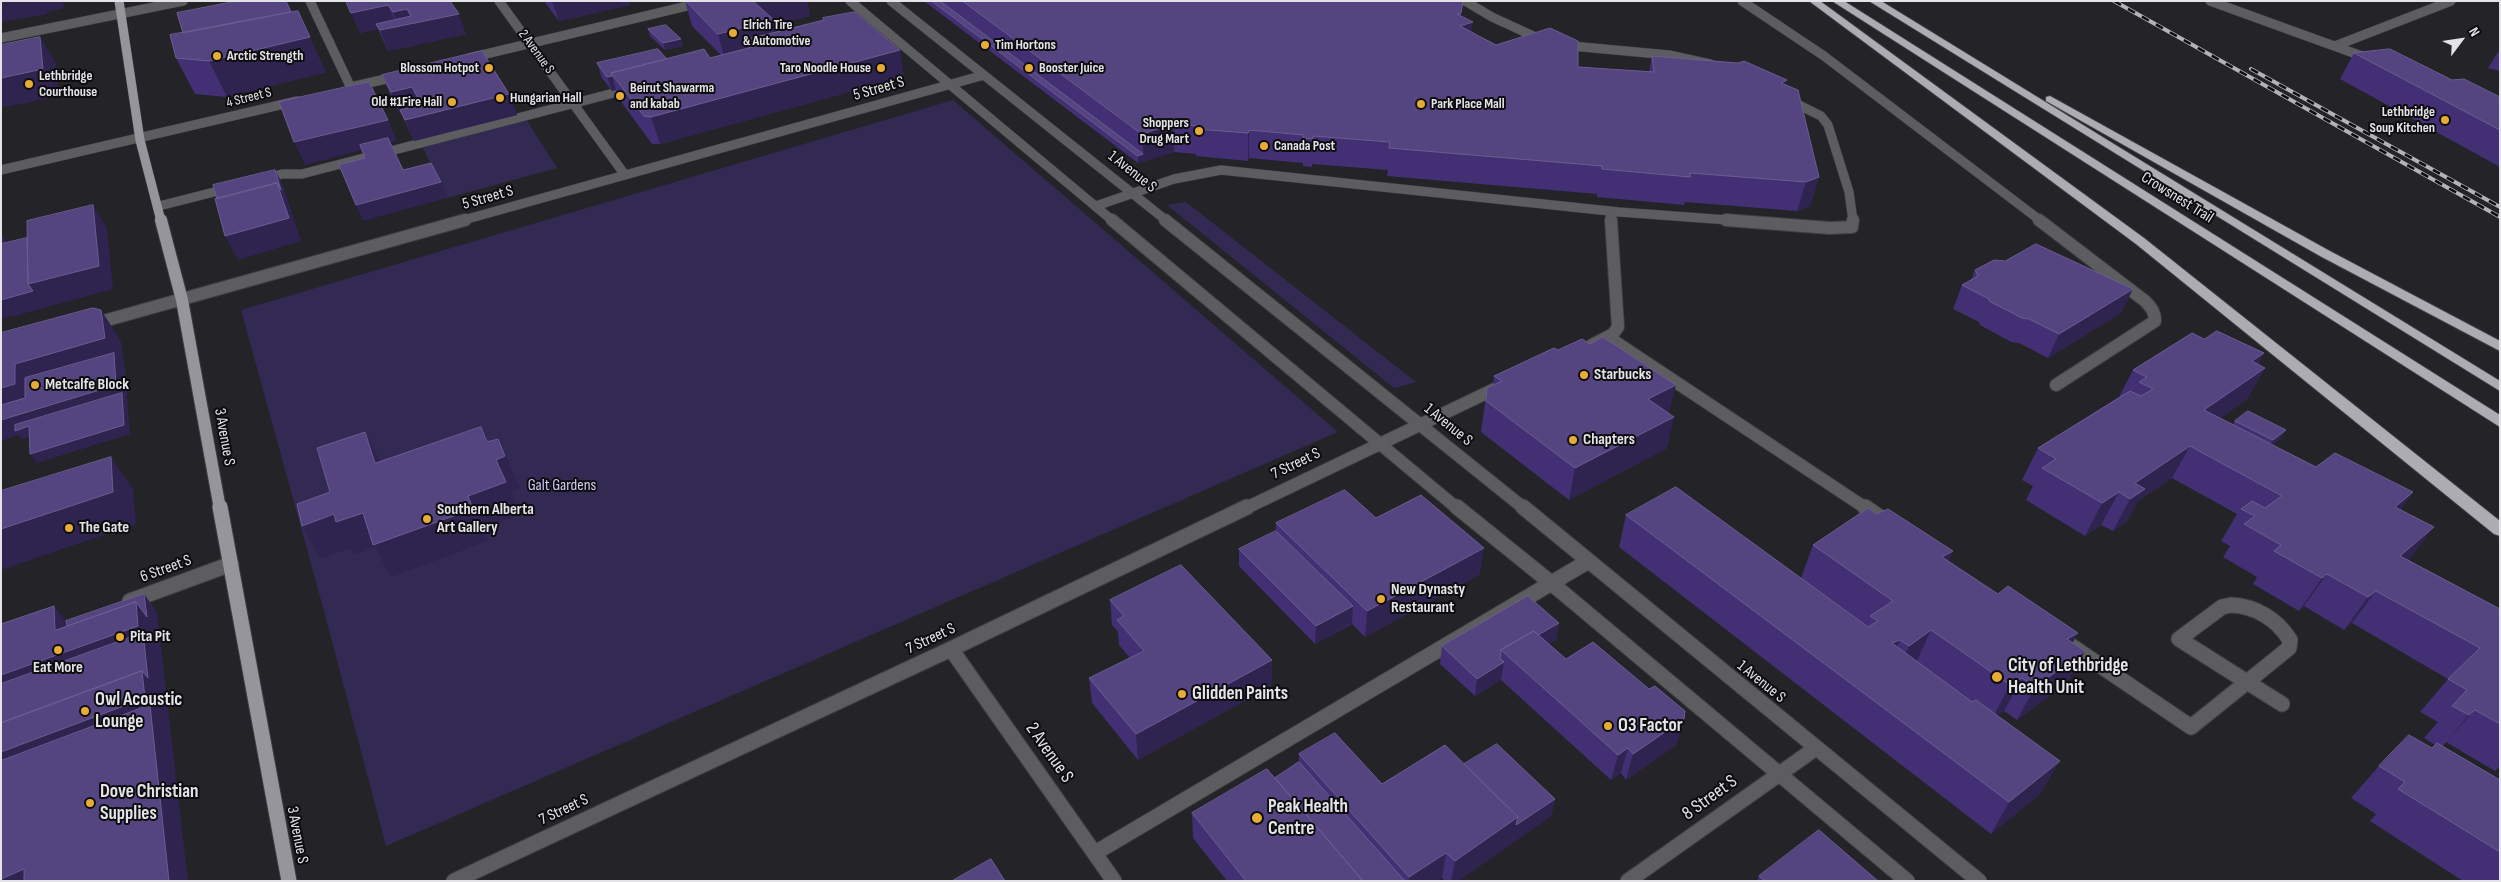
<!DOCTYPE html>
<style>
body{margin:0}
#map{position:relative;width:2501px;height:882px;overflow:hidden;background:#232328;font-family:"Sofia Sans Condensed",sans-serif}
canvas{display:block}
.frame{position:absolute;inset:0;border:2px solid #e4e3e7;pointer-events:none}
.north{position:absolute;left:2436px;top:15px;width:50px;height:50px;-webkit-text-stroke:4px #0d0c0f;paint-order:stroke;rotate:59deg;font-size:14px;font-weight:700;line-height:20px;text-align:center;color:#e4e3e7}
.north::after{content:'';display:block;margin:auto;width:18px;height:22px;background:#e4e3e7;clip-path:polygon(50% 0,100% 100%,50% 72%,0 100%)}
</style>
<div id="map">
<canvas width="2501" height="882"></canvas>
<div class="frame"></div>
<div class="north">N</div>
</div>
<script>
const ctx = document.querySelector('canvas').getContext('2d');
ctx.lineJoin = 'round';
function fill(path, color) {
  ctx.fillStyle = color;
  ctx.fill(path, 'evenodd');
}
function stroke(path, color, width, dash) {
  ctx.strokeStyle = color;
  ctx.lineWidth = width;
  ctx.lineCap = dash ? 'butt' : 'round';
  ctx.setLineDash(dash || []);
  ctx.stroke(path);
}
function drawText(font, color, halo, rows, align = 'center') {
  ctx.font = font + ' "Sofia Sans Condensed",sans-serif';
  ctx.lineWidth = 4;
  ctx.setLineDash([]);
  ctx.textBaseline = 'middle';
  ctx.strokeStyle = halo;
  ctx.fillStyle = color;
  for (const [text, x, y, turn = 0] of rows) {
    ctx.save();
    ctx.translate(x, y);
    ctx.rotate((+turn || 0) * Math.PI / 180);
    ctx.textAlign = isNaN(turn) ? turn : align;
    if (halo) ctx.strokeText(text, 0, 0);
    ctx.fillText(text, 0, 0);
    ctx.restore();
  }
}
fill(new Path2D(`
 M953,100l385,332 -952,414 -62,-235 -83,-301z
 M526,119l31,49 -110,30 -25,-52z
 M1186,202l230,180 -22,6 -227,-183z`), '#332a54');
const minorFar2 = new Path2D(`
 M310,1l41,87
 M499,1l126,174
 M850,1l263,220
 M891,1l276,220
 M1465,1l27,16 50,23
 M1742,1l82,55 217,165
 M2210,1l160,58
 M1,38l182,-37
 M1561,45l108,10 41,9
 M2335,46l116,-45
 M469,58l239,-57
 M355,86l44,-10
 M1787,99l34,17 7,9 21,67 4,29
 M1,170l296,-69
 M262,180l20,-6h20l331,-86
 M159,206l71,-18
 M1096,206l78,-27 47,-9 398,42 123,9
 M1610,211l1,10
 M460,221l524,-146`);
const minorFar1 = new Path2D(`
 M1112,220l346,289
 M1165,220l360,289
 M1726,220l103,8 23,-1 1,-7
 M2039,220l106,81c6,6 10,11 10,20l-99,64
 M93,324l372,-104
 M1608,337l259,172
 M1592,345l21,-11 5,-7 -7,-107
 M1244,509l257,-123`);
const minor = new Path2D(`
 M1457,507l93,75 357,299
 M1523,507l456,374
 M1865,507l16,11
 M130,601l101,-37
 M2231,605c24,1 46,14 59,35l-1,8 -42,34 -68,-43 43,-32z
 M2070,645l121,82 56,-45
 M951,649l163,232
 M2247,682l35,22
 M1095,853l492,-291
 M454,881l497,-232 296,-142
 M1628,881l188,-133`);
const majorFar2 = new Path2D(`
 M119,1l21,139 21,81`);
const majorFar1 = new Path2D(`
 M161,220l21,80 38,209`);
const major = new Path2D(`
 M220,507l69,374`);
const highway = new Path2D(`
 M1809,1h11l324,237 356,283v15l-6,-2 -358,-290z
 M1832,1h12l656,414v12z
 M1869,1h12l619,380v10z
 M2050,96l278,154 172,91v10l-180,-95 -274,-155v-4z`);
stroke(minorFar2, '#3e3e43', 10);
stroke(minorFar1, '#3e3e43', 14);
stroke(minor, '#3e3e43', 17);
stroke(majorFar2, '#3e3e43', 10);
stroke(majorFar1, '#3e3e43', 14);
stroke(major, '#3e3e43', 17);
stroke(highway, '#3e3e43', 2);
stroke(minorFar2, '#5d5c5f', 9);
stroke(minorFar1, '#5d5c5f', 12);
stroke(minor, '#5d5c5f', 15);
stroke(majorFar2, '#96959b', 9);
stroke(majorFar1, '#96959b', 12);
stroke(major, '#96959b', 15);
fill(highway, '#acacb2');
const rail = new Path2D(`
 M2114,1l386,216
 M2251,69l249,138`);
stroke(rail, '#b3b2b6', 4);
stroke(rail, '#0d0c0f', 2.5, [8]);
fill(new Path2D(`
 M286,1l5,11 35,60 -99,25 -32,-3 -19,-36 7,-25z
 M346,1h104l16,33 -78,17 -10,-22 -18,4z
 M544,1h85l1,4 -71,16z
 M685,1h122l3,15 -35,8 1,8 47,-12v-2l77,32 4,27 -244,67h-8l-33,-45 -3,-9 -4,1 -10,-13 -5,-15 70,-4 43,-1 11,-3 -29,-29z
 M924,1h539l-2,15 11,17 24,12 82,22 71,5 3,-16 133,29 34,92 -9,29 -13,5 -112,-9 -1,3 -87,-8v-3l-210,-18 1,-6 -76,-6v3l-9,-1v-3l-54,-5 -1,3 -52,-5v-2l-22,-2 -36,11z
 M648,29l35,17 -18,4 -15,-14z
 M2500,49v22l-12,-3z
 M2354,53l98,27 48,17v70l-160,-88z
 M382,75l127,19 8,21 -103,26 -13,-28 -1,1 -9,-18z
 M1975,270l146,43 -73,45 -29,-15 -8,-1 -31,-17 -1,-3 -26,-13 9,-24 9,-5z
 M2204,339l60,14 -6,11 7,4 -18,31 -27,19 13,6 2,-3 51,9 -6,9 -8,6 44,22 97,25 -13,18 10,49 -2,1 92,49v157l-5,5 -49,-29 -3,4 57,34v101h-37l-93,-60 6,-7 -25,-16 28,-32 53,-18 3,-3 -11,-7 14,-16 -18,-10 28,-33 -96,-56 -8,7 -40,-24 -5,5 -46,-27 4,-7 -34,-20 7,-11 -9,-5 16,-27 -65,-36 -34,23 -11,20 -14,10 -12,-6 -16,11 -59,-36 7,-14 -11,-6 16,-32 81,-51 14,-27z
 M1494,376l175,37 -2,35 -98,52 -88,-68 6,-44 6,-2z
 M1876,514l77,37 -5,11 50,32 87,57 -19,33 -49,36 -13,-9 -7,4 43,79 -49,40 -372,-287 7,-32 240,111 -65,-48 12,-33z
 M1376,518l104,56 -115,63 -13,-13 -37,20 -76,-78v-17l37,-18v-8z
 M1110,600l162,60 -1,26 -133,74 -46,-57 -3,-25 41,-20 -11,-13 -1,-13 -6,-7z
 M1559,623l-3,17 -7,4 17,15 118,60 -8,26 -50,35 -5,-7 -10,7 -110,-100 -26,16 -35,-32 2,-18z
 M1299,754l83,30 173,15 -4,17 -93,65h-13l-3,-3 -4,3h-211l-34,-43 -1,-25 83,-35 24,-16z
 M1759,876l119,5h-121z`), '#433074');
fill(new Path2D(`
 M1,1h62l1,7 -18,4 1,2 -46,8z
 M286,1l7,14 17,22 16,35 -99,25 -18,-36z
 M554,1h75l1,4 -71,16 -7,-19z
 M756,1h51l3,15 -35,8 5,22h-24l-8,-7 4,14 -27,7 -7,-26 36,-32z
 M388,5l9,20 -21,-1 2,5 -18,4 -9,-20z
 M407,9l6,15 46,-10 7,20 -78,17 -8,-21 18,-3 -5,-15z
 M1473,22l-3,26 -10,-22z
 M40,37l16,26 3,33 -58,12v-30z
 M681,39l2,7 -18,4 -2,-7z
 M900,50l4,27 -244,67 -9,-27z
 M612,76l4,14 -4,1 -5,-14z
 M1787,80l-7,27 1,-24z
 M412,87l9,21 -7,-4 3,5 -17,5 -9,-22z
 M509,94l8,21 -103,26 -9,-21z
 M388,120l9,21 -92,24 -11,-23z
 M1173,124l1,28 -30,10 -2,-28z
 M1249,130v28l-1,3v-28z
 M1143,154l1,8 -6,1v-7z
 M275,170l8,15 18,56 -63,19 -13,-24z
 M1819,177l-9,29 -13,5 9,-29z
 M441,182l6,16 -84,23 -7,-16z
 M93,205l14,23 6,61 -102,28 -2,-3v3l-8,2v-85l7,10 20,40z
 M2133,289l-12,24 -73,45 11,-24z
 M101,310l20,31 4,28 5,65 -93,29 -7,-9 6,-19 -14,4 -3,-4 -18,6v-53l14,-24z
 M2264,353l-15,25 16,-10 -18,31 -61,42 18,-31 48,-49z
 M1676,385l-8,32 -20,-18z
 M1674,417l-7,31 -98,52 6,-32z
 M2286,430l-6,9 -13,10 6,-9z
 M365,432l17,32 -7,-1z
 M498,439l22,49 -9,4 10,22 -38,14 5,13 -97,36 -16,-30 -21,8 -4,-7 -29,10 -19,-32 32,-12 29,-1 105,-17 28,-36z
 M2190,446l-18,32 -34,23 -11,20 -14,10 17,-32 5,-16z
 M111,457l22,32 3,35 -135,46v-41z
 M2119,492l-18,33 -16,11 17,-33z
 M2413,492l-23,32 5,-17z
 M2434,527l-24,32 -34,30 24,-33z
 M1484,548l-4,26 -115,63 2,-26z
 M1953,551l-15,33 4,-27z
 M2327,574l-23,32 -5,5 23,-33z
 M2376,591l-24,32 -8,7 24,-33z
 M144,594l13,18 31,269h-19l-168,-85v-63l141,-62 -141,47v-43l54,-45 -1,-24 26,33 56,-37z
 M1353,606l-1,17 -37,21 1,-18z
 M1559,623l-3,17 -39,24 -11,-9z
 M1931,630l-15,33 -22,16 15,-33z
 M2078,633l-18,33 7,-27z
 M1900,640l-15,33 7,-30z
 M2085,651l-19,33 -49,36 18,-33z
 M1272,660l-1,26 -133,74 -2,-26z
 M1504,662l-3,18 -26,16 2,-17z
 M2022,678l-18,33 -11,6 17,-32z
 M2475,710l-29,32 -5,6 28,-33z
 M1684,719l-8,26 -50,35 7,-26z
 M1628,748l-7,25 -10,7 7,-25z
 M2060,761l-20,33 -49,40 18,-32z
 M1555,799l-4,17 -93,65h-7l4,-20 63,-44z
 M1446,853l-4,25 -4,3h-29v-4z
 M24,869l12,12h-35v-2z`), '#2f2350');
const building = new Path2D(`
 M237,1h49l5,11 -108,21 -6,-20z
 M346,1h104l9,13 -79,16 -4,-6 35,-8 -4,-7 -14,3 -5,-7 -37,8z
 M686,1h70l-2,1 20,18 -56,14z
 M932,1h8l203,153 -5,2z
 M963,1h500l-2,12 -4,1 16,8 -13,4 36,19 54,-17 28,13v26l76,5 -2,-16 86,7 6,-2 43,19 -6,3 17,7 21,87 -13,5 -116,-9v4l-88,-8v-3l-213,-18 1,-6 -77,-6v3l-10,-1 1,-3 -55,-5 -1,3 -52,-4 1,-3 -24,-2 -31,10z
 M298,11l12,26 -101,24 -33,-3 -6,-23z
 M855,12l45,38 -249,67 -7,-1 -33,-43 93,-24 6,9 46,-12 -8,-7 76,-19 -1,-2z
 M666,25l15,14 -18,4 -15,-14z
 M40,37l3,32 -42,9v-33z
 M658,49l9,10 -56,14 1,3 -5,1 -10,-14z
 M2390,49l62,31 12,-1 36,18v33l-146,-77z
 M482,51l27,43 -104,26 -5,-10 16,-4 -2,-2 6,-2 -8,-15 -21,5 -9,-17z
 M369,82l19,38 -94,22 -15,-40z
 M388,138l15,32 28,-7 10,19 -85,23 -17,-40 26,-7 -5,-13z
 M275,170l6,20 -4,-7 -60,16 -4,-14z
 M277,183l12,35 -64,18 -10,-37z
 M93,205l6,61 -71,18 -1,-63z
 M27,238l1,46 5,7 -32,9v-56z
 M2036,244l97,45 -74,45 -30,-15 -7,-1 -33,-17v-2l-27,-14 16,-9 -3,-6 19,-10 11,1z
 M93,308l8,2 4,28 -90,26v20l-14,4v-55z
 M2217,331l47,22 -12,8 13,7 -61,42 112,57 19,-14 78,39 -18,15 39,20 -34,29 100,53v115l-25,-14 -6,5 -17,-9 15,-16 -19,-11 32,-31 -104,-57 -8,6 -41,-23 -5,4 -48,-27 7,-6 -37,-21 11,-8 -14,-7 11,-8 13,7 17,-12 -92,-50 -55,37 10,6 -15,10 -11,-7 -17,11 -60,-35 14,-9 -18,-11 92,-57 11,5 12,-7 -14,-7 8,-5 -14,-7 59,-37 12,6z
 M1603,337l73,48 -28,14 26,18 -99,51 -89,-67 1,-13 15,-7 -8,-5 60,-28 4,2 24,-11 8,5z
 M114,353l2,32 -115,35v-15l24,-7v-20z
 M122,393l2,32 -94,29 -1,-28 -14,5v-6z
 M2248,411l38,19 -13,10 -38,-19z
 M481,427l6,15 11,-3 7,17 -9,4 10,22 -38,14 5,13 -100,36 -10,-32 -27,9 -2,-8 -32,12 -5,-22 33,-12 -13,-44 48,-16 10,31z
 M111,457l2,35 -112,37v-38z
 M1676,487l192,140 10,-6 -8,-5 23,-15 -80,-56 55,-37 8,6 12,-5 65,42 -11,6 56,37 10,-8 70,47 -11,6 18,12 -50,36 -13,-9 -12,7 -79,-55 -22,16 -9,-6 -8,3 80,59 4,-2 84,61 -51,41 -383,-287z
 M1345,490l31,28 45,-23 63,53 -117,63 -91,-88z
 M1276,531l77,75 -37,20 -77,-77z
 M1181,565l91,95 -136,74 -47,-56 55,-27 -27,-31 7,-4 -14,-16z
 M144,594l3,23 -11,-15 -69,24 -1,-5z
 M1528,596l31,27 -21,12 -4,-4 -33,19 -1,8 4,4 -27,17 -35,-33z
 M136,602l2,24 -137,49v-51l53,-18 1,24z
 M1534,631l32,28 27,-17 56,47 6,-3 30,25 -1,8 -51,35 -5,-6 -10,7 -117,-105z
 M143,633l5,45 -6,-7 -141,52v-39z
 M142,671l3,27 -144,54v-29z
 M150,705l19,176h-145v-12l-23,10v-118z
 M1335,733l47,51 63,-39 73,72 -63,44 -9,-8 -37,24 -110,-123z
 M2409,735l23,13 5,-5 63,37v72l-102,-63 7,-7 -26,-16z
 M1497,744l58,55 -39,26 2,-8 -54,-53z
 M1299,762l106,119h-42l-88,-103z
 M1267,769l96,112h-117l-54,-68z
 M1819,830l59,51h-113l-6,-5z
 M991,859l14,22h-53z`);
fill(building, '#544480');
stroke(building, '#6b5d90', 1);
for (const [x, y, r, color] of [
 [733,33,5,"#e6ac36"],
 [985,45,5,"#e6ac36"],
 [217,56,5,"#e6ac36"],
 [489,68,5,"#e6ac36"],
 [881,68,5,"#e6ac36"],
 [1029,68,5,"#e6ac36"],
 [29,84,5,"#e6ac36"],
 [620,96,5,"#e6ac36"],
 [500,98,5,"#e6ac36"],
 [452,102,5,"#e6ac36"],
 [1421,104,5,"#e6ac36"],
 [2445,120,5,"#e6ac36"],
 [1199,131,5,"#e6ac36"],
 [1264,146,5,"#e6ac36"],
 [1584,375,5,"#e6ac36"],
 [35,385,5,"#e6ac36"],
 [1573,440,5,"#e6ac36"],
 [427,519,5,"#e6ac36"],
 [69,528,5,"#e6ac36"],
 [1381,599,5,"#e6ac36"],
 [120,637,5,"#e6ac36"],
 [58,650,5,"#e6ac36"],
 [1997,677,6,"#e6ac36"],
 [1182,694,5,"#e6ac36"],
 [85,711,5,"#e6ac36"],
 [1608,726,5,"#e6ac36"],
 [90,803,5,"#e6ac36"],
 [1257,818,6,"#e6ac36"]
]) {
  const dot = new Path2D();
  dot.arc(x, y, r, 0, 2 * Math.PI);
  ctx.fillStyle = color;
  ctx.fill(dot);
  stroke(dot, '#0d0c0f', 2);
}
drawText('bold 14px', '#e4e3e7', '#0d0c0f', [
 ["Elrich Tire",743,25],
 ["& Automotive",743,41],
 ["Tim Hortons",995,45],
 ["Arctic Strength",227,56],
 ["Blossom Hotpot",479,68,"right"],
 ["Taro Noodle House",871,68,"right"],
 ["Booster Juice",1039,68],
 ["Lethbridge",39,76],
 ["Courthouse",39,92],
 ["Beirut Shawarma",630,88],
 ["and kabab",630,104],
 ["Hungarian Hall",510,98],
 ["Old #1Fire Hall",442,102,"right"],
 ["Park Place Mall",1431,104],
 ["Lethbridge",2435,112,"right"],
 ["Soup Kitchen",2435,128,"right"],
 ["Shoppers",1189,123,"right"],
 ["Drug Mart",1189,139,"right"],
 ["Canada Post",1274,146]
], 'left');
drawText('14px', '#e4e3e7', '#0d0c0f', [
 ["2 Avenue S",536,52,54],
 ["4 Street S",249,98,-14]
]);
drawText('16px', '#e4e3e7', '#0d0c0f', [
 ["5 Street S",879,89,-16],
 ["1 Avenue S",1132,172,38],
 ["5 Street S",488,198,-16],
 ["Crowsnest Trail",2177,198,32],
 ["1 Avenue S",1448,425,39],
 ["3 Avenue S",224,437,80],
 ["7 Street S",1296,464,-26],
 ["6 Street S",166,569,-20],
 ["7 Street S",931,639,-25],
 ["1 Avenue S",1761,682,39],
 ["7 Street S",564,810,-25],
 ["3 Avenue S",297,835,79]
]);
drawText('bold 16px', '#e4e3e7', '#0d0c0f', [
 ["Starbucks",1594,375],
 ["Metcalfe Block",45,385],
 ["Chapters",1583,440],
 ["Southern Alberta",437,510],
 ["Art Gallery",437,528],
 ["The Gate",79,528],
 ["New Dynasty",1391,590],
 ["Restaurant",1391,608],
 ["Pita Pit",130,637],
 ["Eat More",58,668,"center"]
], 'left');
drawText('16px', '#d1cbf7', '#0d0c0f', [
 ["Galt Gardens",562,486]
]);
drawText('bold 19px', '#e4e3e7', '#0d0c0f', [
 ["City of Lethbridge",2008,666],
 ["Health Unit",2008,688],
 ["Glidden Paints",1192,694],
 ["Owl Acoustic",95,700],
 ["Lounge",95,722],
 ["O3 Factor",1618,726],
 ["Dove Christian",100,792],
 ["Supplies",100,814],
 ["Peak Health",1268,807],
 ["Centre",1268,829]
], 'left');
drawText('19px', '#e4e3e7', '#0d0c0f', [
 ["2 Avenue S",1049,753,55],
 ["8 Street S",1710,798,-36]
]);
</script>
